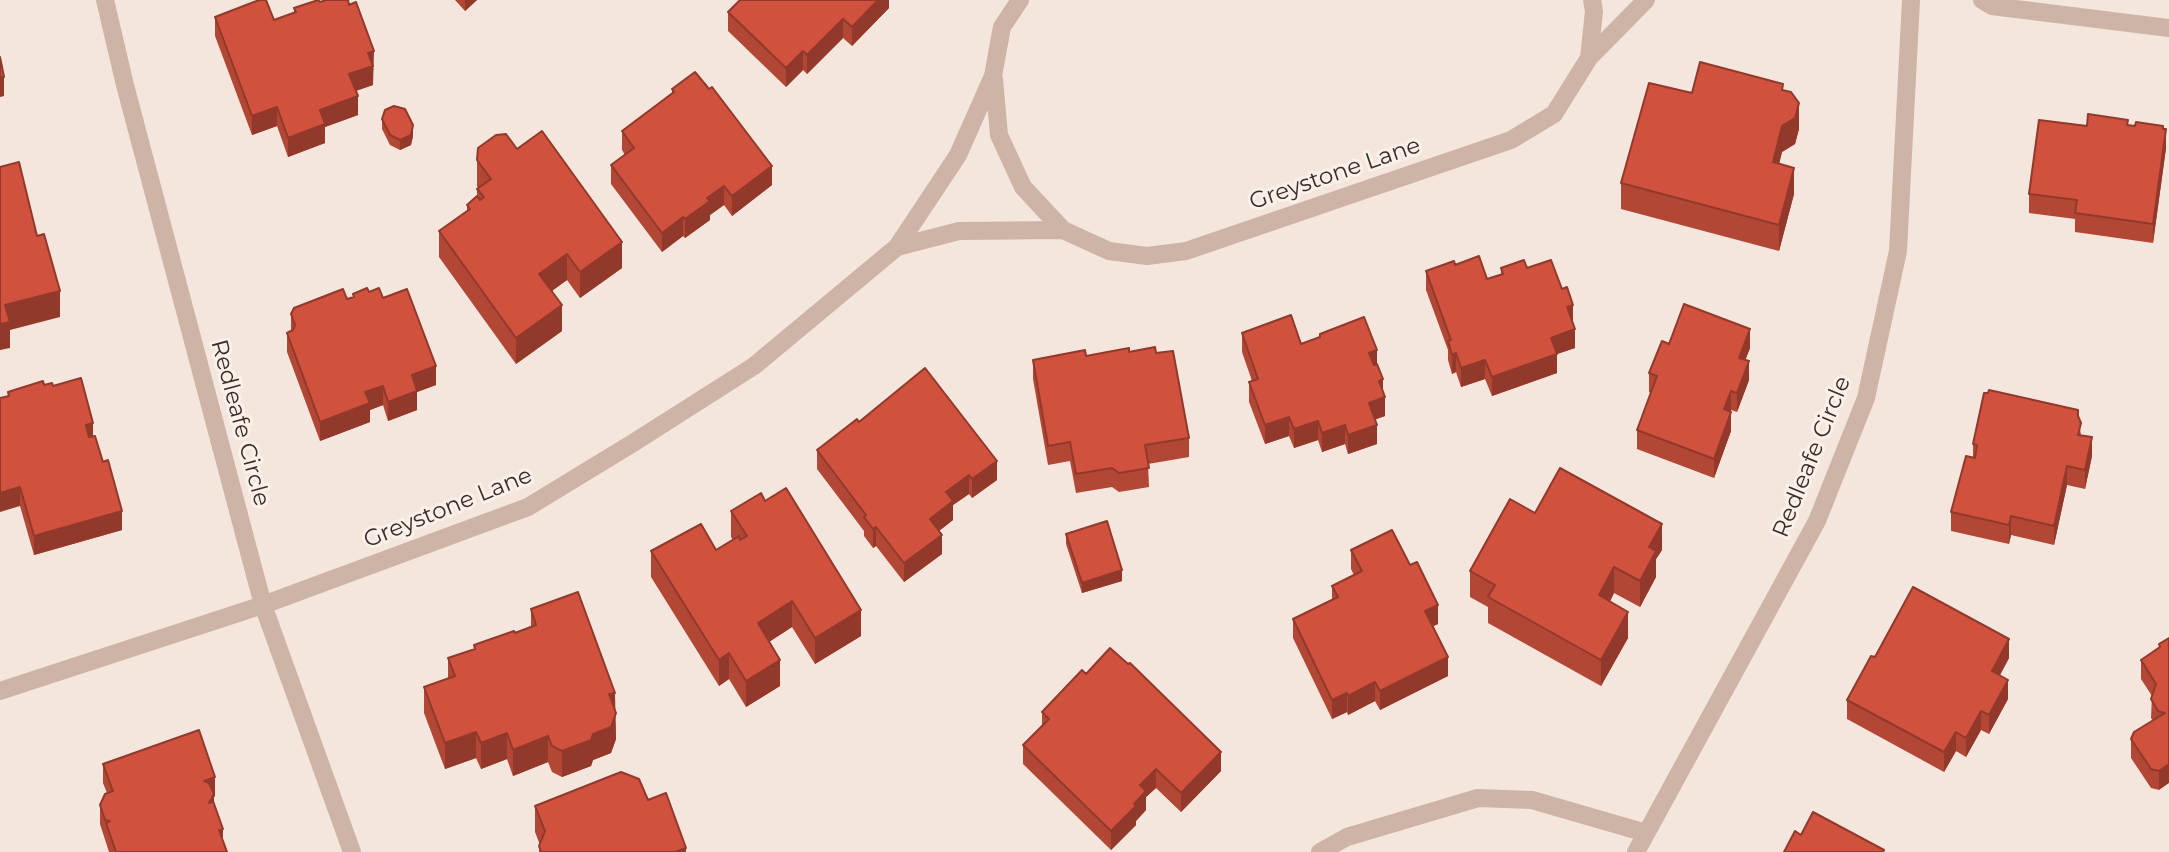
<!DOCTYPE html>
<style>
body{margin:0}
canvas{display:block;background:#f4e6dc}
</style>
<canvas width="2169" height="852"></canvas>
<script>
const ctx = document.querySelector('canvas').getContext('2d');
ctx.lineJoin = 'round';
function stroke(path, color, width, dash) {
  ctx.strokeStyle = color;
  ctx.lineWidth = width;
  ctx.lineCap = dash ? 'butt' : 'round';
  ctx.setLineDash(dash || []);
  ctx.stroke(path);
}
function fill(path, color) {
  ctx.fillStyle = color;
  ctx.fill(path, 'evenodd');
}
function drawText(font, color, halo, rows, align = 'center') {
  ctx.font = font + ' Montserrat,sans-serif';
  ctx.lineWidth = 6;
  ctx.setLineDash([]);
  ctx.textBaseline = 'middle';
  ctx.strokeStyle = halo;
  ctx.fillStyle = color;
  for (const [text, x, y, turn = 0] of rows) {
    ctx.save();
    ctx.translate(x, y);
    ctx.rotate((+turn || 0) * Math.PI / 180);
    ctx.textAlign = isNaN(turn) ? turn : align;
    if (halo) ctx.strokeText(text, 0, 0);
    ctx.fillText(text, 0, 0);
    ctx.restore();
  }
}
stroke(new Path2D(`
 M105,0l20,85 138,520 89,247
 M1982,0l10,6 177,22
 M1589,58l57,-58
 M994,79l5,56 24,52 40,43 46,21 38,5 39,-5 325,-111 43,-26 35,-56 5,-47 -2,-11
 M897,247l62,-16 104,-1
 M0,691l263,-86 265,-98 105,-64 121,-77 143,-119 61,-92 35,-79 9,-49 18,-27
 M1320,852l27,-15 131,-39 54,2 114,33
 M1636,852l181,-331 49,-123 32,-147 13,-251`), '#ceb4a6', 18);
fill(new Path2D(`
 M455,0h22l-12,11z
 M889,0v8l-37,38 -9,-8 -36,36 -4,-4 -17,17 -58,-56v-19z
 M320,2l54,68h-1v15l-17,6 2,24 -33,12v16l-37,14 -11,-31 -25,9 -37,-99v-19l59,3 20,-7v-5z
 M672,89l100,96 -40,31 -8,-11 -14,10v5l-25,18 -2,-2 -21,16 -51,-68v-19l14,-10 -3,-5v-19l50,-38z
 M1783,90l16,39 -4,15 -13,8 -3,12 15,30 -15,57 -158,-42v-26l71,-90z
 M382,119l31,17 -2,9 -11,5 -10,-5 -8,-16z
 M2128,125l38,23 -13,95 -78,-11v-13l-46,-6v-19l58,-68z
 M517,149l105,119 -42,30 -13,-18 -15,11 10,40 -46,33 -77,-107v-26l28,-19v-7l10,-8v-8l1,-1 -1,-2v-26z
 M1455,265l32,14 14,-5v-6h26l46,55 2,25 -18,6v19l-65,23 -7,-17 -24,8 -5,-15 -4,2 -4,-14v-10l-22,-60v-19z
 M369,292l14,6 53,87 -19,7v18l-29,11 -5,-16 -13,5v12l-50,19 -33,-89v-19l4,-2v-17l62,-16v-4z
 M1242,333l59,11 19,-7v-3l57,30 6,27 2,25 -10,3 2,25 -29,10 -3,-10 -23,8 -4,-12 -24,8 -5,-12 -24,8 -16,-42v-20l3,-1 -10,-29z
 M1669,344l81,4 -5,12 4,20 -12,32 -6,-2 -1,2 1,19 -17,47 -77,-29v-19l14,-37 -2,-1v-19z
 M1129,352l27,1 33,85v19l-41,7 1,23 -30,5 -7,-5 -36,6 -6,-32 -22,4 -15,-86v-19z
 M44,385l9,1 40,50 29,94 -88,25 -14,-49 -12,-114z
 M2078,417l3,18 11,21 -7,33 -18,-4 -13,60 -43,-10 -2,9 -58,-13v-19l22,-55v-13z
 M859,422l138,58 -25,18 -3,-4 -16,11v15l-14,11 3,23 -38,28 -28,-36 -3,2 -9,-12v-5l-47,-62v-19z
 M765,501l96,135 -46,28 -23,-37 -23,15 11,44 -34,21 -17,-28 -10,7 -68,-109v-26l65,-1 17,-10 -2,-3v-26z
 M1535,513l127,37 -6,9v18l-16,30 -26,-14 -4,9 18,36 -27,48 -113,-63v-16l-18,-10v-26z
 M1066,534l56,47 -40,12 -16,-49z
 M1351,550l87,74 -5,2 15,50 -68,34 -5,-9 -27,14 -1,-3 -15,7 -39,-81v-19l39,-19v-14l22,-11 -3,-6z
 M531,609l84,101 1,29 -5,14 -18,7 -2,6 -29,11 -10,-5 -4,-10 -35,14 -6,-17 -26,10 -5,-11 -31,11 -21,-56v-26l24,-8v-21l26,-9v-4l57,-18z
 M2169,638l-10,152 -8,-2 -20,-30v-19l22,-18 -2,-3 1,-22 -11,-17v-19l18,-12v-4z
 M1875,657l134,1 -9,17 8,24 -19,35 -8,-4 -15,27 -10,-6 -12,21 -97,-53v-19z
 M1086,674l135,97 -40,41 -25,-24 -10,9v13l-10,11v4l-25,25 -88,-86v-19l19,-19v-14z
 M103,764l112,32 -1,1v7l9,38 4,10h-118l-9,-28v-19l7,-12 -4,-10z
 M648,800l38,52h-147l1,-7 -5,-13v-26z`), '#b34735');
fill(new Path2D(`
 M465,0h12l-12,11z
 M878,0h11v8l-37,38v-19z
 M843,19v19l-36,36v-19z
 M374,51l-1,34 -24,8v-19l19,-21z
 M803,51v19l-17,17v-19z
 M0,77h4v19l-4,1z
 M358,96v19l-33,12v16l-37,14v-19l32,-28z
 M1799,103v26l-4,15 -13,8 -9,36v-26l9,-36z
 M277,107v19l-25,9v-19z
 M413,125v11l-2,9 -11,5v-10z
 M2166,129v19l-13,95v-19z
 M772,166v19l-40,31v-20z
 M1794,168v26l-15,57v-26z
 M724,186v19l-14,10v5l-25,18v-19l22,-21z
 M683,217v19l-21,16v-19z
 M622,242v26l-42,30v-26z
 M567,254v26l-28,20v-26z
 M60,291v26l-50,13v18l-10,2v-26l5,-19z
 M562,305v26l-46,33v-26z
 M1573,305v19l-6,-17z
 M1575,329v19l-18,6v19l-65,23v-19l59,-39z
 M1750,329v19l-11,29v-19z
 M1377,350v19l-8,3v-19z
 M1456,353v19l-4,2v-19z
 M1485,360v19l-24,8v-19z
 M1749,361v19l-12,32v-19z
 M436,366v19l-19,7v18l-29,11v-19l24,-27z
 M1383,379v19l2,-1v19l-16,6v-19l10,-22z
 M383,386v19l-13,5v12l-50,19v-19l45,-30z
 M1731,391v19l-7,18v-19z
 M1731,412v19l-17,47v-19z
 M1289,417v19l-24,8v-19z
 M1318,421v19l-24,8v-19z
 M93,423v19l-7,2v-19z
 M1345,425v19l-23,8v-19z
 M1377,425v19l-29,10v-19z
 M2092,437v19l-7,33v-19z
 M997,461v19l-25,18v-19z
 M2067,466v19l-13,60v-19z
 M969,475v19l-16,11v15l-23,18v-19l16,-27z
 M20,487v19l-20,6v-19z
 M122,511v19l-88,25v-19z
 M2011,516v19l-2,9v-19z
 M1662,524v26l-6,9v18l-16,30v-26l9,-34z
 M876,527v19l-3,2v-19z
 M942,535v19l-38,28v-19z
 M1614,567v26l-15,28v-26z
 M1122,570v11l-40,12v-10z
 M792,601v26l-34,22v-26z
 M1438,605v19l-13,6v-19z
 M861,610v26l-46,28v-26z
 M1628,612v26l-27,48v-26z
 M2009,639v19l-17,32v-19z
 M729,653v26l-10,7v-26z
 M1448,657v19l-68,34v-19z
 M780,660v26l-34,21v-26z
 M2008,680v19l-19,35v-19z
 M1375,682v19l-27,14v-19z
 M615,693l1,46 -5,14 -18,7 -2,6 -29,11v-26l47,-57z
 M1347,693v19l-15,7v-19z
 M1981,711v19l-15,27v-19z
 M476,732v26l-31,11v-26z
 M1956,732v19l-12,21v-20z
 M507,733v26l-26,10v-26z
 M548,736v26l-35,14v-26z
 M1221,752v19l-40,41v-19z
 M2169,764v19l-10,7v-19z
 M1156,769v19l-10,9v13l-10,11v4l-25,25v-19l23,-27 6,-19z
 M215,777v19l-1,1v16l-5,9 -5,-41z
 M223,829v19l-4,-18z
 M686,848v4h-11z`), '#92392b');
const building = new Path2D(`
 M259,0h7l8,20 22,-8 -2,-4 24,-8 2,2 6,-2h22l1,5 7,-3 18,49 -6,2 5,13 -24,8 9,22 -38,14 5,14 -37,14 -11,-31 -25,9 -37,-99z
 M740,0h138l-26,27 -9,-8 -36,36 -4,-4 -17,17 -58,-56z
 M0,57l4,20h-4z
 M1700,62l83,22 -1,6 9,2 8,11 -4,15 -13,8 -9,36 21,6 -15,57 -158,-42 28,-100 43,10z
 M695,72l14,17 3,-2 60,79 -40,30 -8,-10 -17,12 3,3 -25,18 -2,-2 -21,16 -51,-68 23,-17 -12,-17 52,-39 -2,-3z
 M394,106l11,3 8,16 -2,10 -11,5 -10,-5 -8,-16 3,-9z
 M2088,114l40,6 -1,5 8,1 1,-4 27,4v3h3l-13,95 -78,-11 2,-13 -48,-6 10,-74 48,6z
 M542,131l80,111 -42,30 -13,-18 -28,20 23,31 -46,33 -77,-107 31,-22 -3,-4 10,-9 3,4 4,-3 -7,-8 14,-10 -14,-19 1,-12 18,-13 10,-1 11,15z
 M19,162l18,74 7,-2 16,57 -55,14 5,17 -10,2v-157z
 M1479,256l8,23 16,-5 -2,-6 23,-8 3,8 24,-8 11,29 5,-2 6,18 -6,2 8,22 -24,9 6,16 -65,23 -7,-17 -24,8 -5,-15 -4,2 -4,-14 3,-1 -25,-69 28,-10 1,4z
 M367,288l2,4 10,-4 4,10 24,-9 29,77 -24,9 5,16 -29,11 -5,-16 -18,6 5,11 -50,19 -33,-89 6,-3 2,-5 -4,-11 3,-6 49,-19 4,10 7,-2 -1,-3z
 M1684,304l66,25 -11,29 10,3 -12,32 -6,-2 -7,18 7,3 -17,47 -77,-29 20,-54 -8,-3 13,-32 7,3z
 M1291,315l10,29 19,-7v-3l44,-17 13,33 -8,3 5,12 3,-1 6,15 -4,2 6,16 -16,6 8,22 -29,10 -3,-10 -23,8 -4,-12 -24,8 -5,-12 -24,8 -16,-43 9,-3 -16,-46z
 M1155,347l1,6 17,-2 16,87 -44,7 4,23 -30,5 -7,-5 -36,6 -6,-32 -22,4 -15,-86 52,-10 1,6 43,-8v4z
 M925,368l72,93 -25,18 -3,-4 -23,17 7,9 -23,18 12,16 -38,28 -28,-36 -3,2 -9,-12 2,-2 -49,-65 40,-31 2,3z
 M81,378l12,45 -7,2 3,12 6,-1 8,26 5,-2 14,51 -88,25 -14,-49 -20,6v-95l9,-2 -1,-4 35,-11 1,4 8,-2 1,3z
 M1989,390l89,20v6l3,7 -3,12 14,2 -7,33 -18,-4 -13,60 -43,-10 -2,9 -58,-13 15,-56 9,2 2,-13 -4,-1 11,-51h4z
 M1560,468l102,56 -13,23 7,4 -16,30 -26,-14 -15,28 29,17 -27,48 -113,-63 7,-12 -25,-14 40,-72 25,14z
 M786,488l75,122 -46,28 -23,-37 -34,22 22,37 -34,21 -17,-28 -10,7 -68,-109 50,-27 15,26 23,-14 1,4 7,-4 -16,-25 30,-18 4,8z
 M1107,521l15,49 -40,13 -16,-49z
 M1392,530l18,35 7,-3 21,43 -13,6 23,46 -68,34 -5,-9 -27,14 -1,-3 -15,7 -39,-81 45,-22 -6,-11 30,-15 -11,-21z
 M1913,587l96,52 -17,32 16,9 -19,35 -8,-4 -15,27 -10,-6 -12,20 -97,-52 24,-44 4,1z
 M578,592l37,101 -6,1 7,19 -5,14 -18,7 -2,6 -29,11 -10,-5 -4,-10 -35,14 -6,-17 -26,10 -5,-11 -31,11 -21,-56 31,-11 -7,-18 27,-9 -1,-4 40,-14 1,2 21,-8 -5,-16z
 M2169,638v126l-10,7 -8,-2 -20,-30 3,-7 31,-19 -7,-2 -7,-12 5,-15 -15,-24 19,-13 -1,-3z
 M1110,648l18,16 2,-1 91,89 -40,41 -25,-24 -16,16 6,6 -12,13 2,2 -25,25 -88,-86 26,-26 -7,-7 40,-42 4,4z
 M199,730l16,47 -11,4 5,2 5,11 -5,9 4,-2 10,28 -4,1 8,22h-111l-10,-29 4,-2 -5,-1 -5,-15 5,-11 8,-3 -10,-27z
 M621,772l18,7 9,21 18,-7 20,55 -11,4h-134l-2,-6 6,-15 -10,-25z
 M1813,812l71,38 -1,2h-99l11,-21 6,4z`);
fill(building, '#d0523e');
stroke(building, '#92392b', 2);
drawText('23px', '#392b28', '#fbf1e9', [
 ["Greystone Lane",1335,174,-19],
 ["Redleafe Circle",240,423,75],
 ["Redleafe Circle",1812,457,-68],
 ["Greystone Lane",448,508,-22]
]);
</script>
